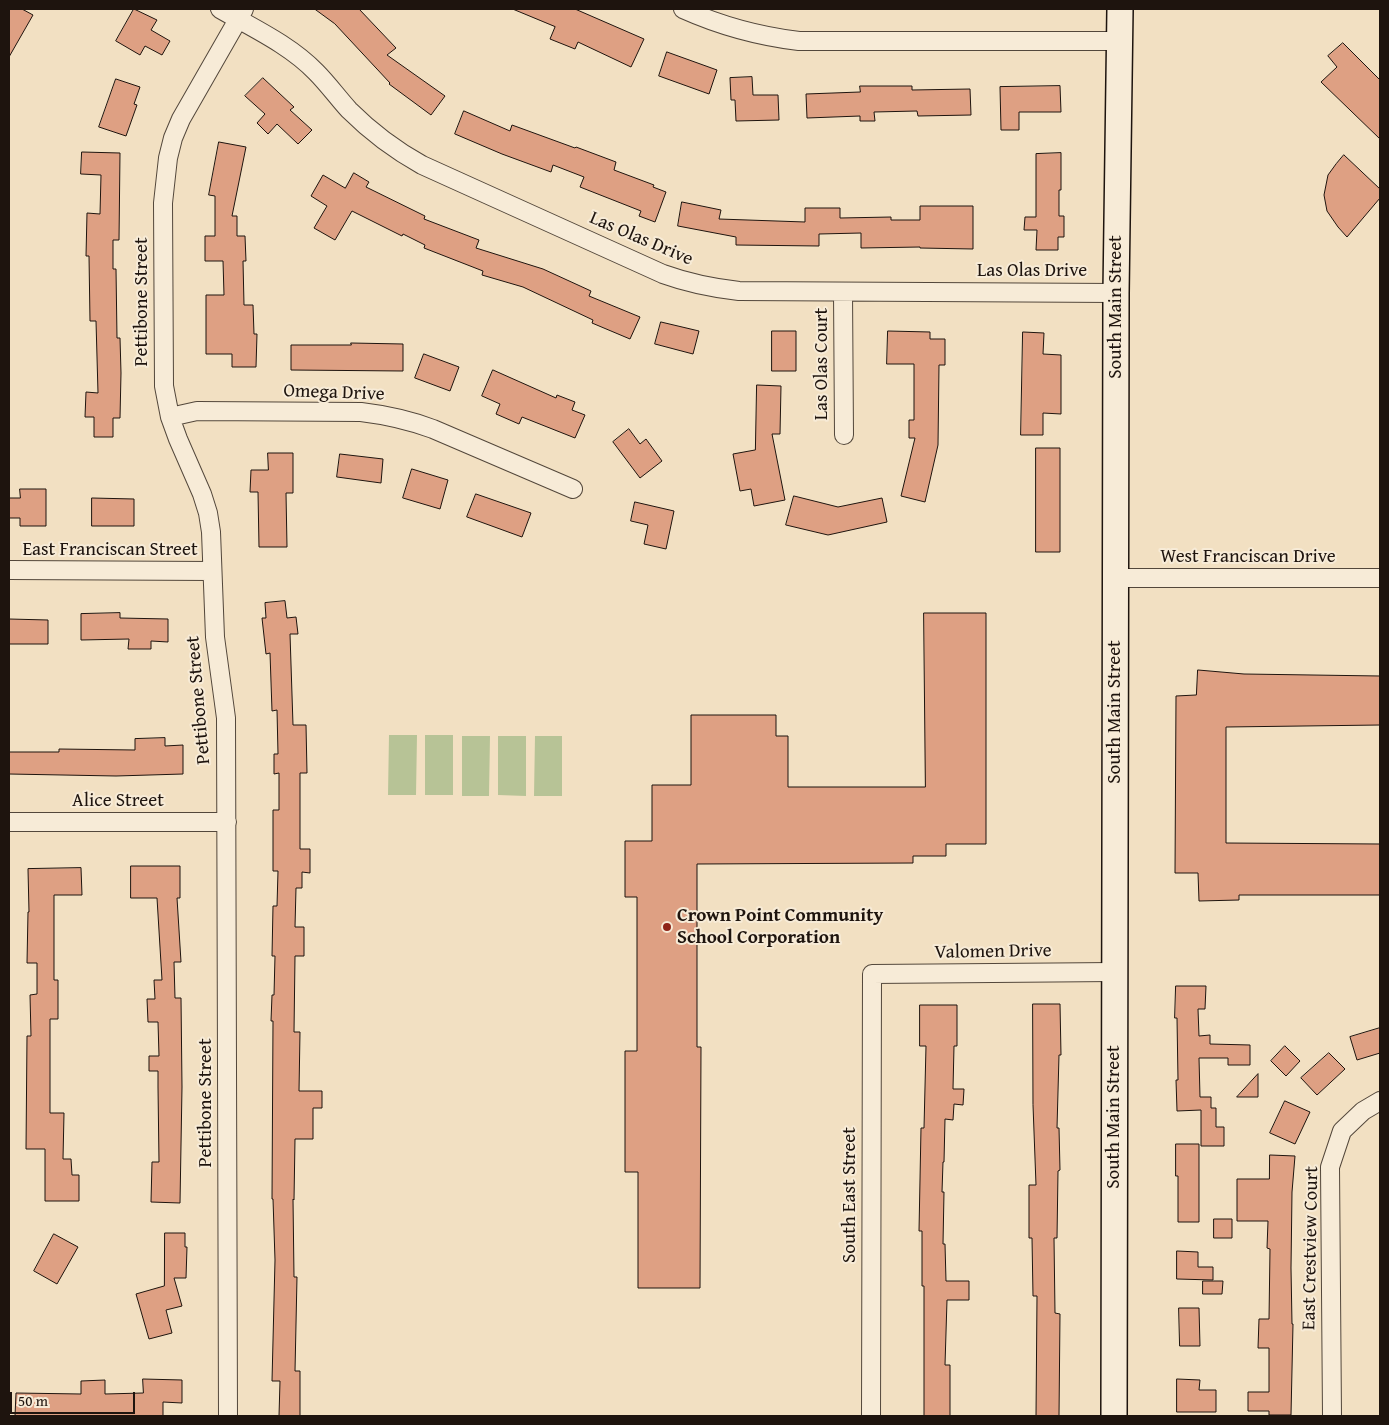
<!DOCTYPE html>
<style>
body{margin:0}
#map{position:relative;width:1389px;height:1425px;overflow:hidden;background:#f2e0c2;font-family:"Gentium Book Plus",serif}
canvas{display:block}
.frame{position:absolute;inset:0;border:10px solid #1e140e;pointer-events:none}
.scale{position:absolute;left:10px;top:1392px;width:125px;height:22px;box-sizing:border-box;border:2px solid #1e140e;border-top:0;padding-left:6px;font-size:15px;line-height:18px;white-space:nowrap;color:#1e140e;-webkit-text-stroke:4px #f7ebd7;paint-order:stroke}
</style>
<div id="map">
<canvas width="1389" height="1425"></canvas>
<div class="frame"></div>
<div class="scale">50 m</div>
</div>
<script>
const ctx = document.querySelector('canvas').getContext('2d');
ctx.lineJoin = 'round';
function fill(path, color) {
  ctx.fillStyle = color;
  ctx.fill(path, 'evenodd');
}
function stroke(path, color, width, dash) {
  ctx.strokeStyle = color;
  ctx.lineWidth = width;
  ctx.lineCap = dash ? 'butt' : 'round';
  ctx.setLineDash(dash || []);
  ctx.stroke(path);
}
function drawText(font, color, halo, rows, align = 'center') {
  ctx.font = font + ' "Gentium Book Plus",serif';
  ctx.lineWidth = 4;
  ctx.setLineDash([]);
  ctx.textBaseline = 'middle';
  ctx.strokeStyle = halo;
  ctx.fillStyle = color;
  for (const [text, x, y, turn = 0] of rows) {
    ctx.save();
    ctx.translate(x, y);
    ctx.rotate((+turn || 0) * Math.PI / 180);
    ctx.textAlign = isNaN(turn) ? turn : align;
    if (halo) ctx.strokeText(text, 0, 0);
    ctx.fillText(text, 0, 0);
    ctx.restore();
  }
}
fill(new Path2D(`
 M389,735h28l-1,60h-28z
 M425,735h28v60h-28z
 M462,736h28l-1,60h-27z
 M498,736h28v60l-28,-1z
 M535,736h27v60h-28z`), '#b7c396');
const building = new Path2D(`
 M9,9h13l11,6 -24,42z
 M134,9l23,11 -6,10 19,11 -8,14 -17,-9 -5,9 -24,-14z
 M315,9h44l37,39 -9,7 58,41 -14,19 -42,-31 1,-1 -55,-59z
 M513,9h62l69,30 -13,28 -53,-25 -3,7 -25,-10 5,-12z
 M1343,43l37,37v59l-59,-57 16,-15 -9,-11z
 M667,52l50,18 -8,24 -50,-18z
 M752,77l1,18h25l1,25 -43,1 -1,-21h-4l-1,-22z
 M263,78l31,29 -4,3 22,20 -14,14 -21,-20 -9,10 -11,-11 8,-9 -20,-18z
 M116,79l24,8 -6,17 3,1 -11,31 -27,-9z
 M860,86h52v4l58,-1 1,26 -53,1 -1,-5 -43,1 1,9h-15v-5l-53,2 -1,-24 54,-2z
 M1060,86l1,26h-42v18h-18l-1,-43z
 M464,111l46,20 2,-6 63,23 1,-1 40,15 -2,8 40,15 -1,2 13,5 -11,30 -16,-6 2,-5 -61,-24 4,-10 -31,-12 -2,7 -49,-18 -47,-20z
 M219,142l27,5 -14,69h5v20h8l1,25h-3l1,44h9l1,29h3l-1,33h-24v-13h-26v-59h18l-1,-34h-18v-25h10v-40l-6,-1z
 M82,152l38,1 -1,87h-6v29h3l1,69h3l1,35 -1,45h-7v19h-19v-20h-9l1,-25 12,1 -2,-72h-6l-1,-65h-3l1,-43 13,1 1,-39 -20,-1z
 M1061,153v37h-2v26h5v21h-6v13h-22l1,-20h-13l1,-13h11v-63z
 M1344,155l36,34v9l-33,39 -9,-10 -11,-16 -3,-16 4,-20 8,-11z
 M354,173l15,9 -3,5 59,29 -1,3 55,21 -3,8 67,21 48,22 -2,5 51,21 -10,22 -38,-16 1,-3 -70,-33 -41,-12 1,-4 -59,-23 1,-3 -22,-11 -1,2 -50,-25 -17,29 -21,-12 13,-22 -16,-10 12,-21 22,13z
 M682,202l39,8 -2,9 86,3v-14h35v10l51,-1v3h29v-14h53v43l-53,-1v-1l-59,1v-15l-42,1v12l-83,-1v-8l-58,-11z
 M661,322l38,9 -6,23 -38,-10z
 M772,331h24v40h-24z
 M888,331l42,1v7h15v26h-6l-1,80 -13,57 -24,-6 14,-58h-6v-18h5v-56h-27z
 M1023,332l21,1 -1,21 18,1v59l-18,-1v22h-22z
 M351,343l52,1v27l-112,-1v-25h60z
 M424,354l35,13 -9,24 -35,-13z
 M493,370l63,28 1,-3 18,7 -3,8 13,5 -10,23 -53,-21 -3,7 -23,-10 4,-10 -18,-8z
 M757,385l24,1 -1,48h-8l13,66 -31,6 -3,-17 -11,2 -7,-37 22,-4z
 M629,429l11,15 6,-5 16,22 -22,17 -27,-36z
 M1036,448h24v104h-24z
 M268,453h25v40h-7l1,54h-28l-1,-55h-8l1,-22h17z
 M340,454l43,5 -2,24 -44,-6z
 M412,469l36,11 -8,29 -37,-11z
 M20,489h26v37h-26v-8h-11v-20h11z
 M476,494l55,19 -9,24 -55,-20z
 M794,496l44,11 44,-9 5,24 -59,13 -42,-10z
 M92,498l42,1v27h-42z
 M635,502l39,9 -8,38 -22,-5 4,-19 -17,-4z
 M285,601l2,17 9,-1 2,17h-8l3,91h13l1,48h-7v76h10v24l-8,-1v16h-6l-1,39h9v29h-9l-1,76h6l-1,59h23v17h-9v31h-18l-1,61 -1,-1 1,78h3l-2,94h5v45h-21l1,-35h-8l3,-121 -2,-61h-1l1,-178h-2l1,-26h2l1,-39h-3l1,-50h4l1,-35h-5v-61h6v-37l-5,1v-20h4l-1,-44 -5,1 -2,-58 -4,1 -4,-36h4l-1,-15z
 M120,613v5l48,1v23l-17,-1v8h-23l1,-10 -48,1v-26z
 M924,613h62v231h-40v12h-33v7l-216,1v183h4l-1,241h-62v-116h-13v-121h12v-154h-12v-56h27v-56h39v-70h85v21h12v51h137z
 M9,619l39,1v24h-39z
 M1198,670l46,4 136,2v49l-154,2v116l154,1v51h-141v5l-40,1 -1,-28h-23l1,-177 20,-1z
 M165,738v8l18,-1v29l-67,2 -107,-2v-22h50v-3l76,1v-11z
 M131,866h49v32h-3l4,64h-7l1,36h6l1,89 -2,116 -29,-1 1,-40h7l-1,-75v-16h-9v-15h10l-1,-34h-10l-1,-23h8l-1,-19h8l-5,-82h-26z
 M81,868l1,27h-28v85h4v39h-8v94h14l-1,46h8l1,16h7v26h-34v-52h-19l1,-113h4l-1,-41 7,-1v-31h-10l1,-51h1l-1,-43z
 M1176,986h30l-1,23h-7l1,27 11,-1v9l40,1v20h-22v-7h-29l1,39h11v11h5v19h8v19h-23v-36l-24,1 -1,-31h2l-1,-62h-2z
 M1033,1004h27l1,51h-2l-2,73h2l1,42 -2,1 -1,67h-3l1,75 5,1 -1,102h-23l1,-120h-4l-1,-58h-3v-53h7l-3,-80z
 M920,1005h37v41h-3l-1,43h11l-1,16 -9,-1 -1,16 -8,-1 -1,43h-1l-1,30h2l-1,52h2l1,37h23v19h-22l-2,65h5v51h-26v-130h-2v-55h-3l2,-103h3l2,-82h-6z
 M1380,1028v25l-23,7 -7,-23z
 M1285,1046l15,15 -14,15 -15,-15z
 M1329,1053l16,16 -28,26 -16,-17z
 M1258,1074v23h-21z
 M1285,1101l25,11 -15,32 -25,-11z
 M1176,1144h23v78h-21v-46h-2z
 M1270,1155l25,1 -3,36 -1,76 1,56h1l-2,91h-22v-4h-21v-19h21v-44h-11l1,-29h10l1,-70 -3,-1 1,-27h-31v-42h32z
 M1214,1219h18v19h-18z
 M165,1233h20v14h2l-1,31h-12l8,28 -16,4 6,23 -23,6 -13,-45 28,-8z
 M54,1234l24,13 -21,37 -23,-13z
 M1177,1251l21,1v15h15v13l-36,-1z
 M1203,1281h20l-1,13h-19z
 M1179,1308h20l1,38h-20z
 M143,1379l39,1v23l-19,-1v14h-148l1,-23 65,1v-13l24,-1v14l38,-1z
 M1177,1379l23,1 -1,10h17v22h-39z`);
fill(building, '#dea083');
stroke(building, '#1e140e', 1);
const street = new Path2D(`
 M220,9c33,19 70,36 96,63 12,12 22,26 33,38 22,22 46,40 73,55l241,109c25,9 49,14 76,17l377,2
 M683,9c38,17 74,27 116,32h321
 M843,292l1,143
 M170,417l27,-6 164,1c25,3 48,8 72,17l140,60
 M9,570l203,1
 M1115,578h265
 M9,822h218
 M228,1416l-2,-698 -11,-81 -4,-105 -3,-19 -6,-19 -24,-55 -8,-22 -6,-31 -1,-183 5,-45 5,-20 8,-19 63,-110
 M871,1416l1,-442 242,-2
 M1332,1416l-2,-249 12,-36 21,-20 17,-10`);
const secondary = new Path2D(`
 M1114,1416l2,-1123 4,-284`);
stroke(street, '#53473b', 20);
stroke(secondary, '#1e140e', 28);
stroke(street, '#f7ebd7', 18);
stroke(secondary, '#f7ebd7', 25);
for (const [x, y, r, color] of [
 [667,927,5,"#8f2418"]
]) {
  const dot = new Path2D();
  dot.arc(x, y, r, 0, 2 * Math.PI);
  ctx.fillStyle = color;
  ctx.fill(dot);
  stroke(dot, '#f7ebd7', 2);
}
drawText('19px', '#1e140e', '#f7ebd7', [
 ["Las Olas Drive",641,239,23],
 ["Las Olas Drive",1032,271],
 ["Pettibone Street",142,302,-90],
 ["South Main Street",1116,307,-90],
 ["Las Olas Court",822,364,-90],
 ["Omega Drive",334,393,2],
 ["East Franciscan Street",110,550],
 ["West Franciscan Drive",1248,557],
 ["Pettibone Street",199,700,-95],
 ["South Main Street",1115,712,-90],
 ["Alice Street",118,801],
 ["Valomen Drive",993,952,-1],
 ["Pettibone Street",206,1103,-90],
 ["South Main Street",1114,1117,-90],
 ["South East Street",850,1195,-90],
 ["East Crestview Court",1311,1248,-89]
]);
drawText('bold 19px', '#1e140e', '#f7ebd7', [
 ["Crown Point Community",677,916],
 ["School Corporation",677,938]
], 'left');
</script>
